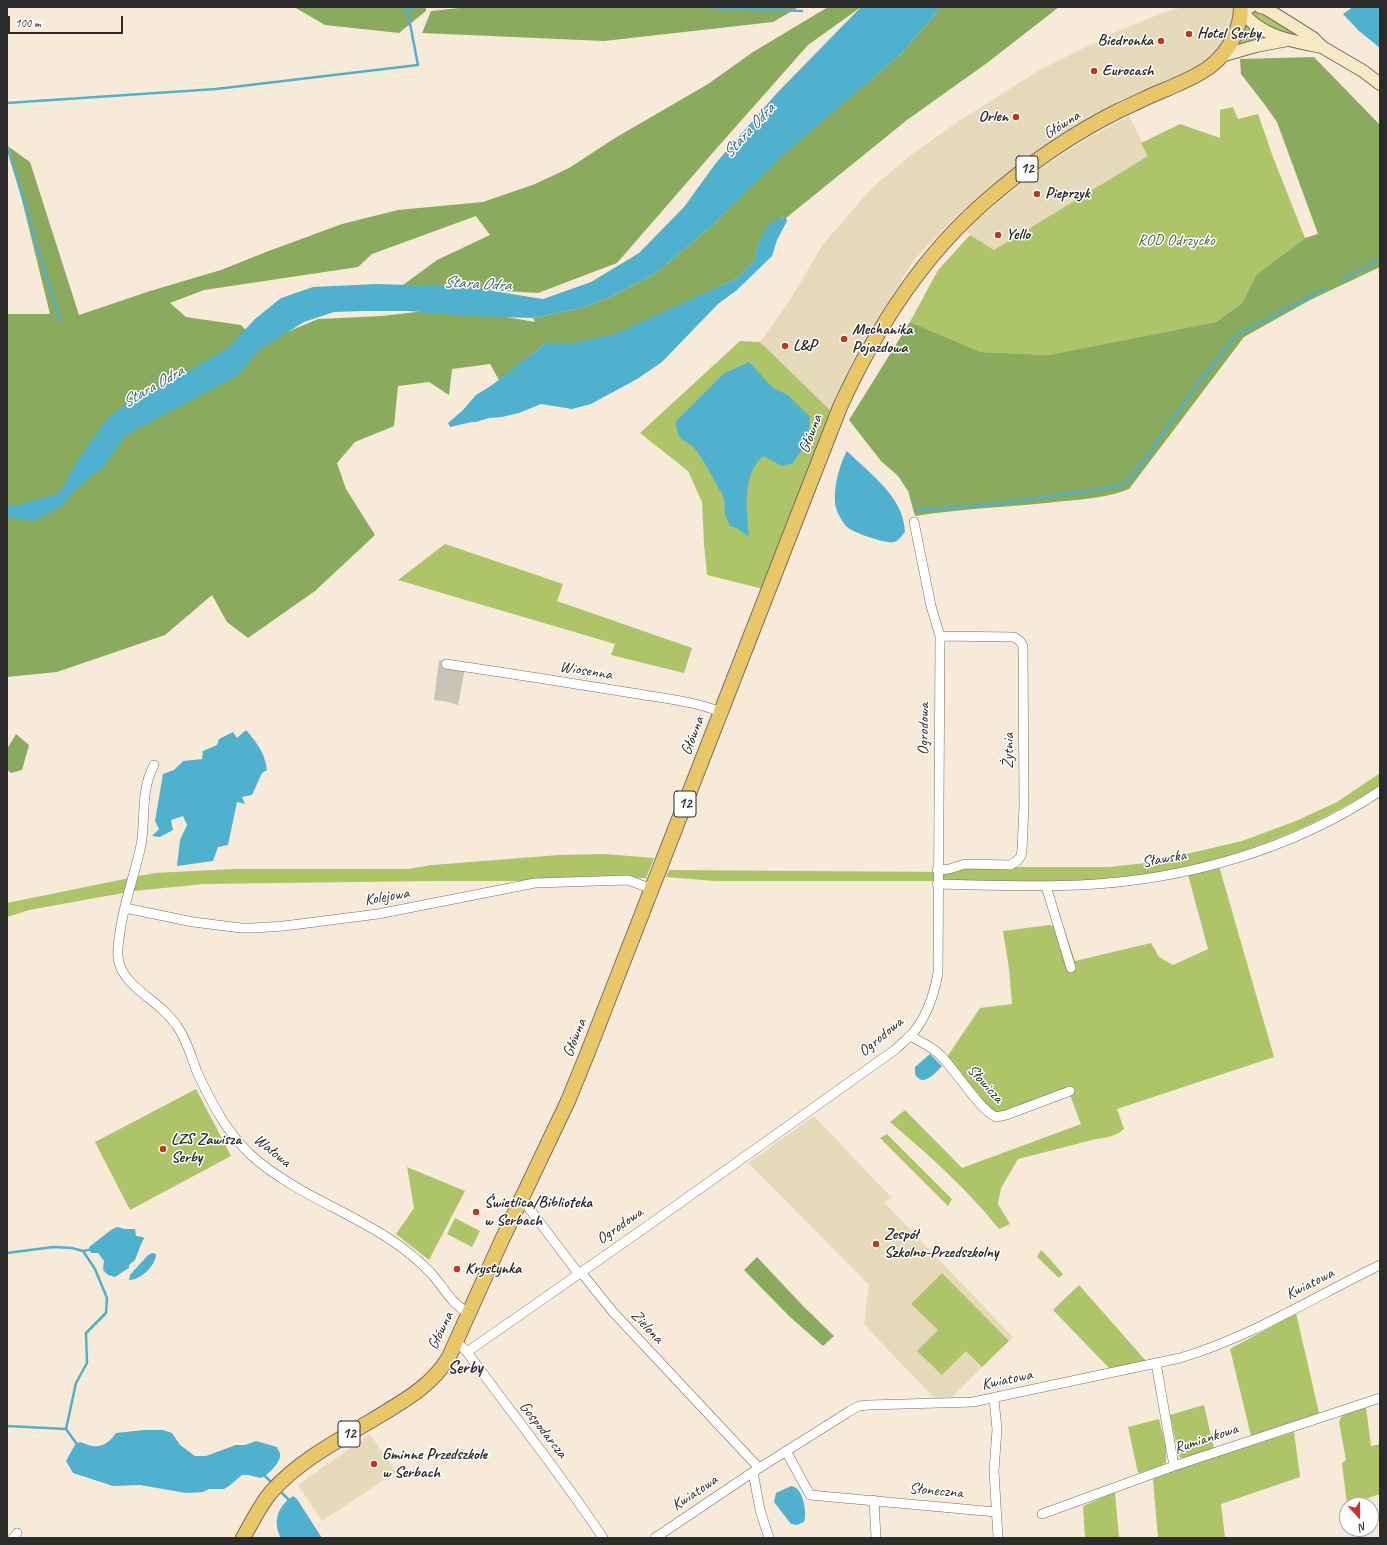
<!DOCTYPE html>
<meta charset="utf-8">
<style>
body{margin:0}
#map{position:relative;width:1387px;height:1545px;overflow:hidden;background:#f8ead9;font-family:Caveat,sans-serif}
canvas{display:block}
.frame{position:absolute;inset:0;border:8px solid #2b2b2b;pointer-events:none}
.north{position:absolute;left:1339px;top:1497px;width:40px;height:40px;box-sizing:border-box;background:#fff;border:1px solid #aaa;border-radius:50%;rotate:159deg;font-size:11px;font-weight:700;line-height:16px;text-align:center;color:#2b2b2b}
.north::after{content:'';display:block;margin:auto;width:14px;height:18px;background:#c8321e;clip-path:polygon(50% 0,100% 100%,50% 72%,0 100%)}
.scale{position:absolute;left:8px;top:16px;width:115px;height:18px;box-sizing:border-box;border:2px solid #2b2b2b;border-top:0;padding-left:5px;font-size:12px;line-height:14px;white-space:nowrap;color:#2b2b2b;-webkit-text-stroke:3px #fff;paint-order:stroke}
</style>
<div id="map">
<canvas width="1387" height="1545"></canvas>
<div class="frame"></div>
<div class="north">N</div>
<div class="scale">100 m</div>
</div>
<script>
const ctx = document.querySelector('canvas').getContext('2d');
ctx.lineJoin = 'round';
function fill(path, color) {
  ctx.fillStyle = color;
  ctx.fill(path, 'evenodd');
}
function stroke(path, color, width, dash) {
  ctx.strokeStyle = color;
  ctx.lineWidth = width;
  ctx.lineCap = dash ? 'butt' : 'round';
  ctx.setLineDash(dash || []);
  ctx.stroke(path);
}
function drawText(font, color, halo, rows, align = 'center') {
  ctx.font = font + ' Caveat,sans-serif';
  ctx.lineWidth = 3;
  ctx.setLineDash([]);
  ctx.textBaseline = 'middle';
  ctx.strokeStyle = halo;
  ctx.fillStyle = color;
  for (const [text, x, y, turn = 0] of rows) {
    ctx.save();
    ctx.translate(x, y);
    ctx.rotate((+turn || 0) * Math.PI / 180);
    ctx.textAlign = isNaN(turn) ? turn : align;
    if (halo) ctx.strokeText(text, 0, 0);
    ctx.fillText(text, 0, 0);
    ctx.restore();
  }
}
fill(new Path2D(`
 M1184,7h49v11l-8,20 -11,17 -20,14 -36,17 -37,14 -63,36 -56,41 -46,39 -42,44 -25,40 -28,43 -31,67 -70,-68 30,-42 33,-56 50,-57 38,-32 48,-34 82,-52 75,-37 49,-20z
 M1129,116l20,40 -155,94 -24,-15 -4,-6 72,-59 50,-32z
 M814,1116l77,81 -6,6 128,134 -61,60 -18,1 -65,-68 -5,-6 5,-39 -121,-122z
 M370,1434l26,38 -74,49 -24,-36z`), '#e7daba');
fill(new Path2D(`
 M439,660l27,4 -8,41 -14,-4 -10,-1z`), '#c8c4b8');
fill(new Path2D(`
 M1251,10h6l56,31 -47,-14 -18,-15z
 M1246,24l29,15 -41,10z
 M1233,107l5,12 20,-5 15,43 32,81 -49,37 -14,28 -26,19 -168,33 -67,-3 -71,-30 28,-52 32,-35 24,15 154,-94 -7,-13 39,-19 40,14v-28z
 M740,341l20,1 70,68 -28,98 -31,83 -64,-16 -3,-31 -2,-42 -14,-31 -48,-38z
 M445,544l118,40 -6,17 135,47 -8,25 -73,-18 4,-11 -217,-64z
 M1380,773v12c-71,46 -152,77 -236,90 -65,10 -133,5 -199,6 -77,0 -153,0 -230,0l-49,-4 3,-7 280,2 12,-5h148l37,-4 36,-8 60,-14 54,-20 41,-19z
 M604,854l50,4 -8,20 -120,3h-92l-231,3 -69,7 -105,19 -22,7v-14l147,-30 79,-4h175l24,-4 127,-10z
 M1219,866l55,191 -157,52 7,20c-8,7 -18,9 -28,10l-78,20 -17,29 -3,16 12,20 -11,5c-32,-40 -70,-74 -109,-107l15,-12 57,58 119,-44 -13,-34 -70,23 -9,-6 -42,-50 33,-49 32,-4 -3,-35 -6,-38 46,-6 15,3 11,33 76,-18 8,14 14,8 35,-16 -20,-74z
 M196,1089l35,67 -101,54 -35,-68z
 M887,1134l65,65 -4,7 -68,-68z
 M407,1167l58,24 -36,69 -33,-26 18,-26z
 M455,1218l25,13 -8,16 -25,-13z
 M1041,1250l8,8 14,16 -4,4 -22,-21z
 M942,1273l67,68 -27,26 -16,-16 -24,24 -25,-24 21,-21 -27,-26z
 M1079,1285l67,76 -36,8 -57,-59z
 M1296,1313l23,100 -68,23 -21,-87z
 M1204,1405l10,44 -27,10 -8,-2 -9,-42z
 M1366,1407l5,39 9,-2v50l-33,11 -5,-42 4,-3 -7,-38 3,-7z
 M1159,1419l7,28v16l-11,5 -17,5 -10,-46z
 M1294,1432l6,45 -79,27 4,34h-67l-5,-59 24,-10z
 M1115,1492l4,46h-34l-2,-32z`), '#adc469');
fill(new Path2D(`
 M294,7h132v4l-27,22 -74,-8z
 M469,7h330l-26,15 -169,19 -182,-8 9,-22z
 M828,7h33l-53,38 -92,104 -99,114 -79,30 -135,-8 34,-25 53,-25 -14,-19 -104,38 -14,13 -154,23 -34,13 16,14 55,8 18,19 59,-25 64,-3 43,-5 58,2 52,9 -2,-4 49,-10 26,-10 48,-25 59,-50 75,-75 112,-95 39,-46h118l-72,56 -80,57 -121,98 -6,-1 -21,24 -5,20 -17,17 -122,57 -42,8h-27l-47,37 -9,-16 -38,5 -3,26 -20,-13 -31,4 -4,40 -39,16 -18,21 9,26 29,46 -60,56 -67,47 -21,-16 -15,-27 -47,40 -108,37 -50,5v-363h43l-41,-167 21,15 49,153 71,-24 71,-21 45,-18 76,-28 56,-14 85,-8 52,-18 34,-16 46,-30 93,-54 45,-32z
 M1314,57l66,68v142l-70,33 -66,37 -115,152c-20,8 -42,10 -64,12 -50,6 -100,7 -150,15l-7,-25 -10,-15 -17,-15 -32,-41 61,-98 71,30 67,3 168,-33 26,-19 14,-28 49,-37 13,-4 -41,-112 -12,-17 -24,-31 -1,-15z
 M16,734l13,11 -7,25 -11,3 -4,-3v-21z
 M757,1257l47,50 30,29 -11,10 -34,-30 -45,-46z`), '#8aaa5d');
fill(new Path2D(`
 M861,7h80l-39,46 -111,95 -76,75 -59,50 -48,25 -26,10 -49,10 -63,-2 -62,-5h-45l-29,1 -30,10 -45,28 -22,26 -111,59 -22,31 -25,21 -19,20 -26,14 -27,-4v-11l11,-1 41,-12 22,-38 27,-37 25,-19 53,-26 43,-26 26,-28 26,-21 32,-11 63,-3 92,3 75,12 48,-17 48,-29 45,-46 32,-44 61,-70z
 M1353,7h27v41l-21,-17 -16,-17z
 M780,217l6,1 1,3 -10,19 -5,16 -35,34 -19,14 -56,58 -25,17 -46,25 -19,5 -31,-5 -22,9 -17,4 -13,1 -13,4h-4l-22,5 -2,-4 15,-13 13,-15 16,-10 54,-42h27l42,-9 122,-56 17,-17 5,-20 9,-16z
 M749,362l24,26 15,7 22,22 -2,24 -15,22 -11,3 -19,-10c-22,20 -16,54 -14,81l-12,-9 -7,-2 -5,-11 -1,-17 -3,-6c-8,-13 -14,-27 -23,-39 -9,-15 -22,-8 -22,-32l47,-47z
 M847,451c23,23 57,46 58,81 -3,3 -6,9 -11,10 -8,2 -40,-9 -47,-15 -3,-3 -8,-11 -10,-16 -6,-15 2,-47 10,-60z
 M246,730c11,13 19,23 21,40l-5,3 -10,22 -10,2 3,7 -8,-2 -9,43 -10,2 -5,14 -36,5 3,-26 7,-15 -4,-9 -12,4 2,10 -13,7 -8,-1 7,-7 -4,-8 8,-47 11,-4 9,-9 19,-2 1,-8 14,-6 2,-6 14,-7 4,6z
 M930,1054l12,12c-7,8 -20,22 -27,8v-7z
 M117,1227l8,2h10l1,7 7,1 1,2 -2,3 -7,18 -6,5v3l-14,9 -7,-2 -5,-5 1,-9 -6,-8h-7l-2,-6 22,-17z
 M152,1253l4,1c0,12 -16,26 -27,26l1,-5 18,-20z
 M144,1430h19l9,3 8,12 15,11h11l27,-10 2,-1h10l11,-4 21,6c0,1 3,6 3,6 2,9 -12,22 -19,25l-13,-3h-6l-13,11 -5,3h-15l-6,3 -17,1 -46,-8 -27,1 -40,-13 -7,-12 10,-18c5,-2 7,0 12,2 13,4 21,-2 28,-12z
 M791,1486c2,1 5,1 6,3 7,6 10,25 7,33l-7,3 -6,-1 -17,-22 2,-9z
 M293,1496l4,3 25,39h-41c-9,-17 -3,-32 12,-42z`), '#4fb1ce');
stroke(new Path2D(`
 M707,7l95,4
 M7,103l209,-14 202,-24 -11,-57 9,-1
 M7,146l53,175
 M1342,280l38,-21
 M918,510l70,-5 114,-16 20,-4 14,-14 63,-89 37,-47 90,-47
 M7,1253l46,-6 19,1 11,3 10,-2
 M7,1426l59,3
 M76,1443l-10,-14 10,-46 11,-20 -1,-30 20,-20 1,-15 -12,-29 -12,-18
 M265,1476l7,7
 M278,1489l10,10`), '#4fb1ce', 2.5);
const street = new Path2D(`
 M446,664c62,9 124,19 186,29 29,5 61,8 89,19
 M154,765c-14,27 -8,52 -13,80 -6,29 -17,57 -21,87 -1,8 -3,17 -2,25 2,24 29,38 45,53 5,5 10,10 14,16 10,14 14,30 20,46 14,30 30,61 54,83 41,37 95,55 140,85 14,9 27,20 39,32 13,14 21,32 39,41
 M937,870l12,-1 16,-5 45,1 7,-4 4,-5 1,-6 2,-44 -1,-160 -3,-5 -6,-4 -74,-1
 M937,884c48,1 95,3 143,1 105,-5 212,-35 300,-94
 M1046,886l25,82
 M125,908l68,14 48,6h12l31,-2 94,-12 157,-31 93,-3 24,9
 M910,1036c11,6 23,11 31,20 15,15 38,53 55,61l10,-2 64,-24
 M522,1199l53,70 9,7 29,36 146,156
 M455,1343l6,3 6,6c45,62 94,122 136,186
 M467,1352l179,-125 250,-178c5,-5 11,-10 16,-15 15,-17 22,-39 26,-61l2,-337 -9,-30 -17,-84
 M1156,1363l18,103
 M994,1399l3,30 -3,42 4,67
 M786,1451l24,44 186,17
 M753,1472l7,38 9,28
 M874,1500l2,38
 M1042,1514l132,-48 206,-68
 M13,1538l4,-5
 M655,1538l98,-66 97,-61 9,-5 10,-1 104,-3 207,-44c71,-21 134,-61 200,-93`);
const secondary = new Path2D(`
 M1250,7l-9,3c19,27 51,31 81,37
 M1260,7l5,1 26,16 22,14 9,9 41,24 17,13
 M1221,56l35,-10 31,-6`);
const primary = new Path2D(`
 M243,1538c9,-16 17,-33 29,-47 28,-31 67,-51 102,-72 28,-17 58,-33 75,-62l51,-113 68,-143 18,-44 254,-650c35,-77 81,-150 146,-206 40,-35 86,-67 134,-91 16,-7 31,-15 47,-21 15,-7 32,-13 45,-24 17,-14 29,-36 29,-58`);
stroke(street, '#736e68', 10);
stroke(secondary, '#736e68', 14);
stroke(primary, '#736e68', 16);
stroke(street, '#fff', 9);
stroke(secondary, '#f6e9c3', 12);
stroke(primary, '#e9c769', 14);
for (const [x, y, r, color] of [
 [1189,34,4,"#c8321e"],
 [1161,41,4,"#c8321e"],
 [1094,71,4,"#c8321e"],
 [1016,117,4,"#c8321e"],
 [1037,194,4,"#c8321e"],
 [998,235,4,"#c8321e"],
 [844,339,4,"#c8321e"],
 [785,346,4,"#c8321e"],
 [163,1149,4,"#c8321e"],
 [476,1212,4,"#c8321e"],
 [876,1244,4,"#c8321e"],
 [457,1269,4,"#c8321e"],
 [374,1464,4,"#c8321e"]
]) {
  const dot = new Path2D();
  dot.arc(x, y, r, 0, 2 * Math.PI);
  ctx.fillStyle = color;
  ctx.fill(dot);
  stroke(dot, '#fff', 1.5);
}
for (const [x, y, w] of [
 [1027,169,22],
 [685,804,22],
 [349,1434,22]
]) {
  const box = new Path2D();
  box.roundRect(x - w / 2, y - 13, w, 26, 3);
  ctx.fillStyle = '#fff';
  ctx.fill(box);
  stroke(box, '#2b2b2b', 1);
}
drawText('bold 15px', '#2b2b2b', null, [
 ["12",1027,169],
 ["12",685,804],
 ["12",349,1434]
]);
drawText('bold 16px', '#2b2b2b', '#fff', [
 ["Hotel Serby",1197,34],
 ["Biedronka",1153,41,"right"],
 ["Eurocash",1102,71],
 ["Orlen",1008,117,"right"],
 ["Pieprzyk",1045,194],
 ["Yello",1006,235],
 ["Mechanika",852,330],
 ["Pojazdowa",852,348],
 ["L&P",793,346],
 ["LZS Zawisza",171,1140],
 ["Serby",171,1158],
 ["Świetlica/Biblioteka",484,1203],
 ["w Serbach",484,1221],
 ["Zespół",884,1235],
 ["Szkolno-Przedszkolny",884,1253],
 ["Krystynka",465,1269],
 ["Gminne Przedszkole",382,1455],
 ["w Serbach",382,1473]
], 'left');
drawText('16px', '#2b2b2b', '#fff', [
 ["Główna",1062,125,-32],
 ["Główna",811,434,-69],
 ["Wiosenna",586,671,9],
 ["Ogrodowa",924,729,-89],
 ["Główna",693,736,-69],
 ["Żytnia",1009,751,-90],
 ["Sławska",1164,859,-10],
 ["Kolejowa",387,897,-10],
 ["Ogrodowa",881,1037,-40],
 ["Główna",575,1038,-68],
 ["Słowicza",985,1084,48],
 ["Wałowa",272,1151,39],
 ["Ogrodowa",620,1226,-35],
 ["Kwiatowa",1310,1284,-27],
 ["Zielona",647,1327,47],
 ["Główna",441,1331,-64],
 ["Kwiatowa",1007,1380,-12],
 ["Gospodarcza",543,1430,52],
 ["Rumiankowa",1206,1439,-18],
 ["Słoneczna",936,1491,5],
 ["Kwiatowa",695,1493,-34]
]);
drawText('16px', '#586141', '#fff', [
 ["ROD Odrzycko",1176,241]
]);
drawText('italic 17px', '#39616c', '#fff', [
 ["Stara Odra",749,131,-47],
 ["Stara Odra",477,284,3],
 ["Stara Odra",153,387,-30]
]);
drawText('bold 18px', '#2b2b2b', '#fff', [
 ["Serby",465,1368]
]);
</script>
